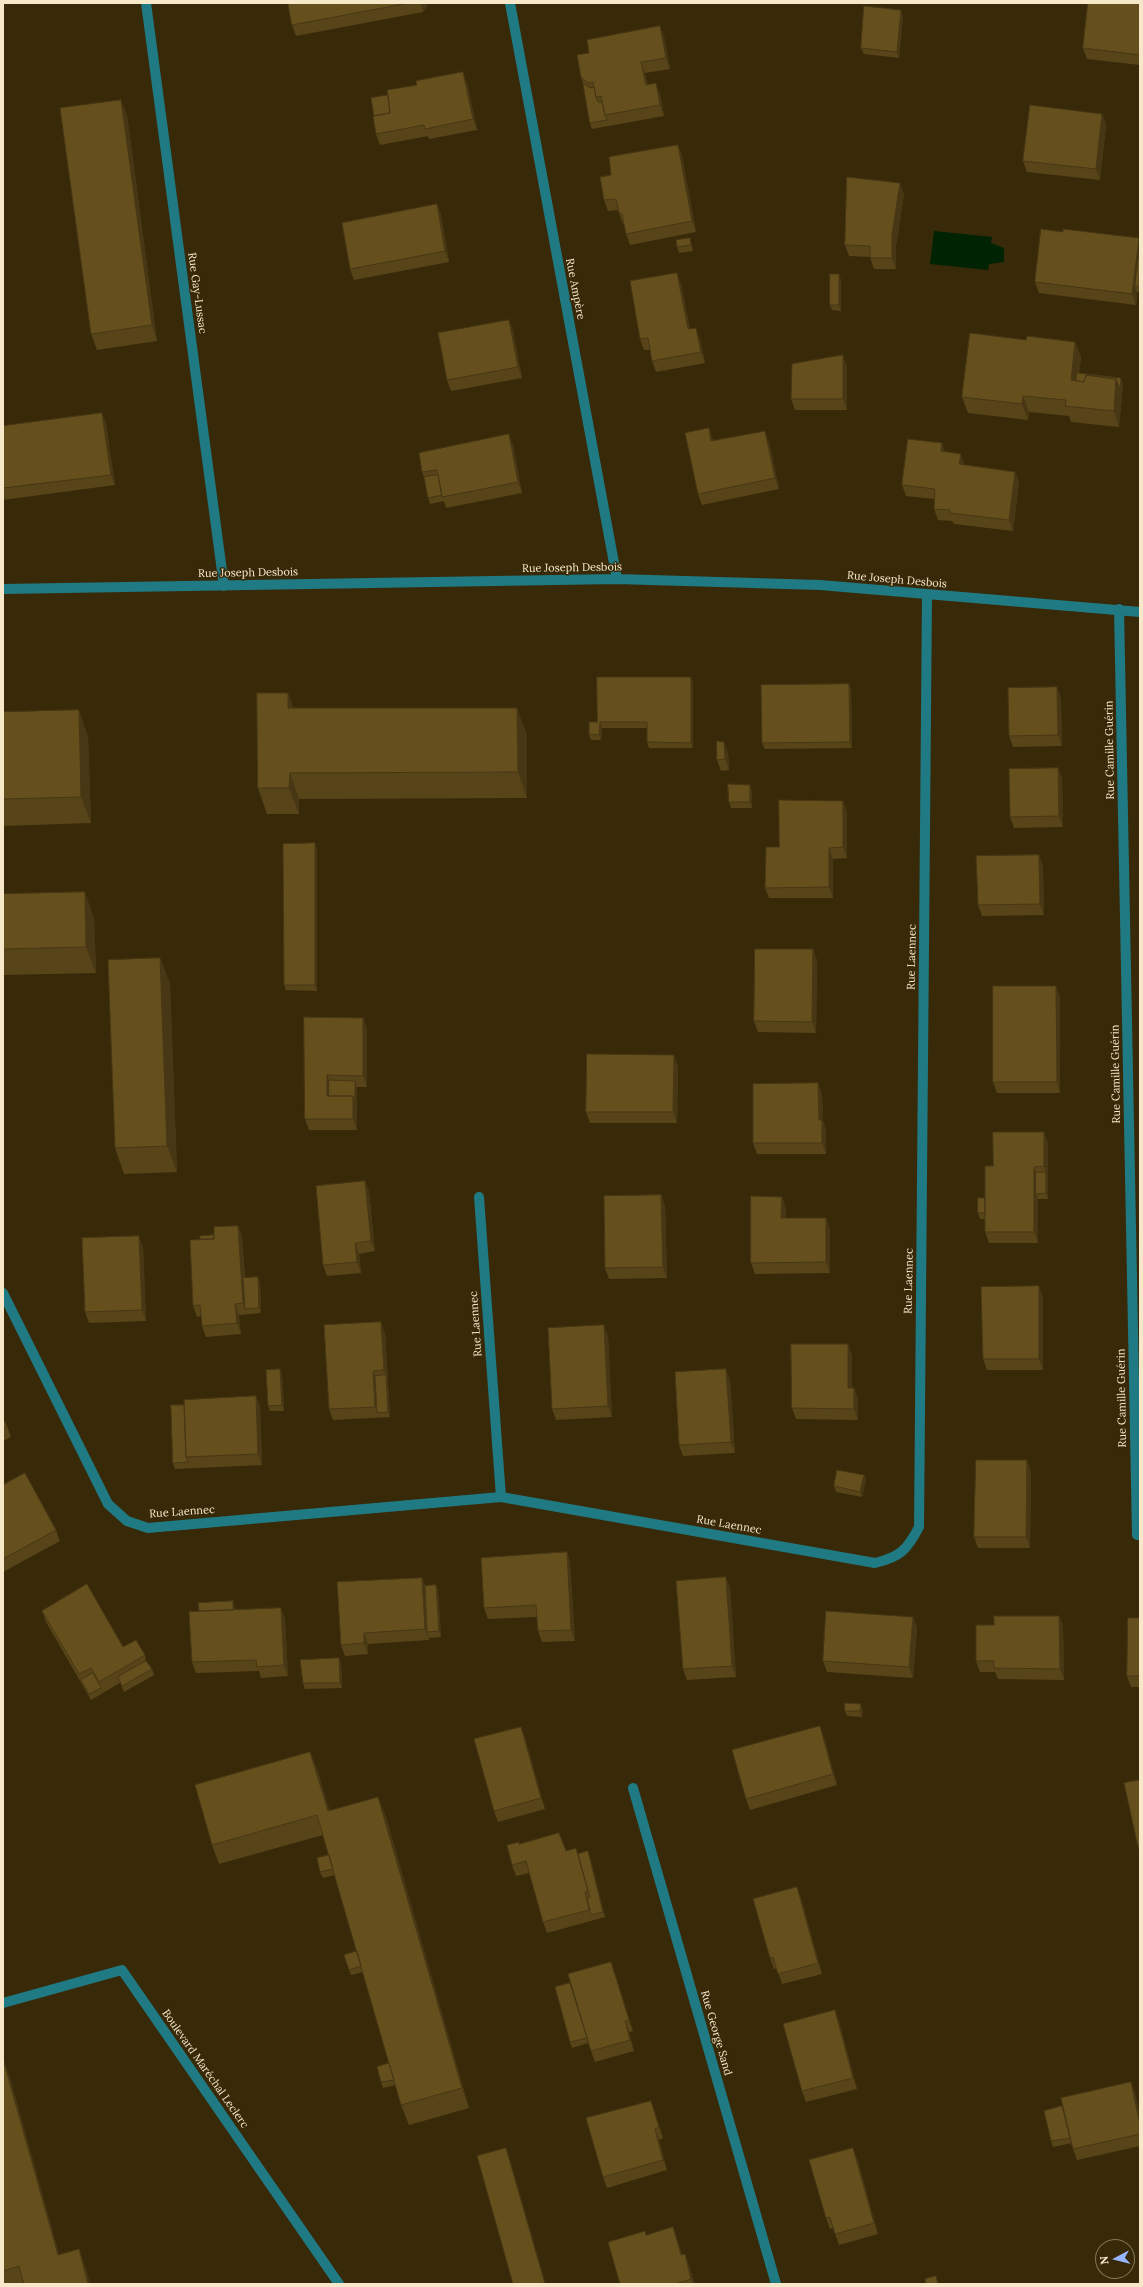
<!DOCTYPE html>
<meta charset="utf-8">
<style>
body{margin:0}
#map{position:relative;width:1143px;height:2287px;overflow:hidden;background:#382a09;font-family:Lora,serif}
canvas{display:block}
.frame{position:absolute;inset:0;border:4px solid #f6e8c9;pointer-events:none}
.north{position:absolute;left:1095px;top:2239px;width:40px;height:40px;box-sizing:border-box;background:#382a09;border:1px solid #847656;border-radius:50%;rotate:263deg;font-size:11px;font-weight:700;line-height:16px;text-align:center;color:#f6e8c9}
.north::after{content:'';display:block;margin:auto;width:14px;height:18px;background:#96b6fd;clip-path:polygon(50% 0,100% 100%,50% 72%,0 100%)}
</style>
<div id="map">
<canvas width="1143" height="2287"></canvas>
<div class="frame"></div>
<div class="north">N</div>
</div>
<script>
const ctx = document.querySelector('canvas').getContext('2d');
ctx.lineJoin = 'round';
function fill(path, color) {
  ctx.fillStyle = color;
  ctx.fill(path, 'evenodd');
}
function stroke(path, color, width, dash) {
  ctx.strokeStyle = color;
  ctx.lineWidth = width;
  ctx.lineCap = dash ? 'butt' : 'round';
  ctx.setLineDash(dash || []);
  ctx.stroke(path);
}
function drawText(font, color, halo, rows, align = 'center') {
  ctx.font = font + ' Lora,serif';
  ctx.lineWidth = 3;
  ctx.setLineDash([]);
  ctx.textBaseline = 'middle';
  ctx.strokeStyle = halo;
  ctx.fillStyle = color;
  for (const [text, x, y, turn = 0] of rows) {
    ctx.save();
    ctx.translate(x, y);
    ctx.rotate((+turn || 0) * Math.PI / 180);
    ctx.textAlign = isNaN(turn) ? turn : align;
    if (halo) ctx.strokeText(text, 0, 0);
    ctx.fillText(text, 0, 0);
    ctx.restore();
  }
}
fill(new Path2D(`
 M934,231l58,6 -1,6 13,5v14l-15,2 -1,6 -58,-6z`), '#002303');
stroke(new Path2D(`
 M146,3l78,583
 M510,3l107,576
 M3,589l614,-10 203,6 320,27
 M1119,609l18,926h3
 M479,1197l22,300
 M3,1293l105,211 19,17 21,7 353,-31 374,66c25,-6 32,-13 44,-36l8,-932
 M633,1788l143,496
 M3,2003l119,-33 217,314`), '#1f7a83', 10);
fill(new Path2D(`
 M288,3h139l1,2 -5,7 -127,24 -4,-11z
 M1140,3v62l-53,-6 -4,-11z
 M903,15l-4,43 -35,-4 -3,-6z
 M664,37l6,32 -25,4 3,12 12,9 4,22 -72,13 -2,-6 -7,-40 -2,-6 8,-24z
 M467,83l10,47 -48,9 -1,-3 -48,9 -4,-11 -2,-18 14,-21z
 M1102,114l4,11 -6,55 -73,-8 -4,-11z
 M127,115l30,226 -60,9 -6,-16z
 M678,145l4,11 14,76 -66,13 -4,-11 -2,-10h-1l-5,-14 -10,1 -4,-11 7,-25z
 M904,194l-8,52v23h-22l-4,-12 -21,-1 -4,-11z
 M437,204l4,11 8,47 -95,18 -4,-11z
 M690,238l3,13 -14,2 -2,-6z
 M1140,242v50h-3l-1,13 -97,-12 -4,-11z
 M677,273l4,11 9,45 10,10 5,24 -49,9 -4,-11 -2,-11h-6l-4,-11z
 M841,280v31l-9,-1 -2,-5z
 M509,320l4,11 9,47 -71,13 -4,-11z
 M1026,340l49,2 6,15 -2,16 44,11 -4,43 -48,-5 -2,-6 -40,-4 -1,8 -60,-7 -6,-16z
 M847,366v44h-52l-4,-11z
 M102,413l4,11 9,61 -112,15v-74z
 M713,440l56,2 10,47 -77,16 -4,-11z
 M513,445l9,48 -76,15 -2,-7 -14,3 -2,-6 -4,-21 -2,-5z
 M945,452l19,13 51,7 4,11 -6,48 -59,-7 -2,-3 -14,-1 -4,-11v-10l-28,-3 -4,-11z
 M693,683v65h-44l-2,-6v-14h-45l-1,12h-10l-2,-6 8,-12z
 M849,684l2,6 1,58 -87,1 -3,-6z
 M288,693l5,15 234,26v64l-228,1v15h-32l-9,-26z
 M1061,698l1,48 -49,1 -4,-11z
 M3,712l85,24 3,87 -88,3z
 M728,753l1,17 -8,1 -4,-11z
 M1058,768l4,11 1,48 -49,1 -4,-11z
 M752,791v17h-21l-2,-6z
 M843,801l4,11v46l-14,1v39h-64l-4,-10 14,-41z
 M317,849v142l-31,-1 -2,-5z
 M1043,866l1,49 -62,1 -4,-11z
 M3,894l91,24 2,55 -93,2z
 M160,958l10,26 7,188 -53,2 -9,-26z
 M817,960l-1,73 -58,-1 -4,-11z
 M1060,997v96h-63l-4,-11z
 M304,1017l59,1 4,11v58h-10v43h-48l-4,-11z
 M678,1066l-1,57h-87l-4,-11z
 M822,1094l1,27 3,10v23h-69l-4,-11z
 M1048,1143v56h-10v44h-49l-4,-11v-13h-5l-2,-6 7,-15 8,-32z
 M365,1181l4,11 6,59 -16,3 2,19 -34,3 -4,-11z
 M661,1195l4,11 2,72 -58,1 -4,-11z
 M786,1208l-1,10 45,11v44l-75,1 -4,-11z
 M238,1226l4,11 3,41 13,-1 2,6 1,30 -22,2 2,19 -35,3 -4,-11 -1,-10 -4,1 -4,-11 7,-67 14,-4z
 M143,1247l3,74 -57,2 -4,-11z
 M1043,1297v73h-56l-4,-11z
 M385,1333l5,84 -57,3 -4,-11z
 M608,1336l4,81 -56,3 -4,-11z
 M852,1355v33h2l4,11v21l-62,-1 -4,-11z
 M280,1369l2,6 2,36h-14l-2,-5z
 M730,1380l5,73 -52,3 -4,-11z
 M256,1396l4,11 2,58 -87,4 -2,-6 11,-58z
 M3,1419l4,7 4,11 -8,4z
 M1031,1471l-1,77h-52l-4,-11z
 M864,1475l2,5 -4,17 -26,-5 -2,-6z
 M3,1485l53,45 4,11 -57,31z
 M567,1552l3,11 5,78 -33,1 -4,-11 -1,-14 -49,2 -4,-11z
 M726,1577l4,11 6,89 -49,3 -4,-11z
 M422,1578l3,8 11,-1 2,6 3,46 -12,1v2l-61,4v10l-23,2 -4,-11z
 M235,1607v3l46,-2 4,11 3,57 -27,2 -2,-7 -63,2 -4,-11 7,-51z
 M42,1611l81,36 22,8 1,6 6,8 2,6 -30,17 -4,-9 -29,17 -45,-78z
 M1059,1616l4,11 1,53 -66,-1 -3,-7h-15l-4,-11 18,-36z
 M913,1617l4,11 -4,50 -86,-6 -4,-11z
 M1140,1618v69h-9l-4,-11z
 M341,1663l1,25 -37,1 -2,-6z
 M863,1710l-1,7 -15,-1 -2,-5z
 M521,1727l4,11 20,71 -47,13 -4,-11z
 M824,1737l13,48 -87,25 -4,-11z
 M310,1752l8,20 11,39 49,-14 8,20 83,291 -60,17 -8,-20 -5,-20 -13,3 -2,-6 8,-19 -26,-91 -12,3 -2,-5 8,-19 -22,-76 -12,3 -3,-6 9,-17 -6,-20 -104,29 -7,-19z
 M1140,1780v74l-2,-7z
 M520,1844l46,7 24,6 15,60 -58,16 -4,-11 -14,-49 -13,3 -4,-11z
 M801,1898l21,76 -40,10 -5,-16 -3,1 -4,-11z
 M615,1973l18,58 -4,1 5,19 -39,11 -7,-19 -16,5 -2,-6z
 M839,2021l18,68 -51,13 -4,-11z
 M3,2059l7,19 49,177 20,-6 7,20 4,15h-87z
 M1131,2082l4,11 5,24v29l-63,14 -4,-11z
 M651,2101l12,37 -4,2 8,30 -60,18 -4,-11z
 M1062,2106l2,6 8,31 -19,4 -2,-6z
 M857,2158l21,76 -39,11 -6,-17 -3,1 -4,-11z
 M673,2227l9,28 3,-1 4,11 5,19h-74l26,-49z`), '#574419');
fill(new Path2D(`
 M420,3h7l1,2 -5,7z
 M901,10l2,5 -4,43 -2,-6z
 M660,26l4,11 6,32 -4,-11z
 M641,62l4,11 5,23 -4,-11z
 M463,72l4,11 10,47 -4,-11z
 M656,83l4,11 4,22 -4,-11z
 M121,100l6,15 30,226 -5,-16z
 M1102,114l4,11 -6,55 -4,-11z
 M678,145l4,11 14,76 -4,-11z
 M900,183l4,11 -8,52v23l-4,-11v-23z
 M437,204l4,11 8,47 -4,-11z
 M1139,238l1,4v28l-5,16 2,6 -1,13 -4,-11z
 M677,273l4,11 11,56 -4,-11z
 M839,274l2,6v31l-2,-6z
 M509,320l4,11 9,47 -4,-11z
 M696,328l4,11 5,24 -4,-11z
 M1075,342l6,15 -4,34 -6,-11z
 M843,355l4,11v44l-4,-11z
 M1121,378l2,6 -4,43 -5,-16 2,-32z
 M1023,396l6,16 -1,8 -6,-16z
 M102,413l4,11 9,61 -4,-10z
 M709,428l4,11 2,13 -4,-11z
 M765,431l4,11 10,47 -4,-11z
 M509,434l4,11 9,48 -4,-11z
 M942,443l4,11 -5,-3z
 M961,454l4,11 -6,-1z
 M1015,472l4,11 -6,48 -4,-11z
 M691,677l2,6v65l-2,-5z
 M849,684l2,6 1,58 -2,-6z
 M1057,687l4,11 1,48 -4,-11z
 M288,693l9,26 -9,-11z
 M517,708l10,26v64l-9,-26z
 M79,710l9,26 3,87 -10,-26z
 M600,722l2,6 -1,12 -2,-5z
 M724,742l4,11 1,17 -4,-11z
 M1058,768l4,11 1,48 -4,-11z
 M290,773l9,26v15l-10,-26z
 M750,785l2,6v17l-2,-6z
 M843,801l4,11v46l-4,-11z
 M315,843l2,6v142l-2,-6z
 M829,848l4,11v39l-4,-11z
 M1039,855l4,11 1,49 -4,-11z
 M85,892l9,26 2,55 -10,-26z
 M813,949l4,11 -1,73 -4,-11z
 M160,958l10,26 7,188 -10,-26z
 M1056,986l4,11v96l-3,-11z
 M363,1018l4,11v58l-4,-11z
 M674,1055l4,11 -1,57 -4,-11z
 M327,1075l4,11 -2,16 -2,-6z
 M355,1081l2,6v43l-4,-11v-23z
 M818,1083l4,11 1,27 3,10v23l-4,-11 -3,-23z
 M1044,1132l4,11v56l-2,-6v-21l-2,-6z
 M1034,1167l4,11 -2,16 2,5v44l-4,-11z
 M365,1181l4,11 6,59 -4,-10z
 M661,1195l4,11 2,72 -4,-11z
 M782,1197l4,11 -1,20 -4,-10z
 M826,1218l4,11v44l-4,-11z
 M238,1226l4,11 4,72h-1l-2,-6z
 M139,1236l4,11 3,74 -4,-11z
 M355,1243l4,11 2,19 -4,-11z
 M258,1277l2,6 1,30 -2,-5z
 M1039,1286l4,11v73l-4,-11z
 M235,1304l4,11 2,19 -4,-11z
 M381,1322l4,11 5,84 -2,-5 -2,-37 -2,-5z
 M604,1325l4,11 4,81 -4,-11z
 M848,1344l4,11v44l-4,-11z
 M280,1369l2,6 2,36 -2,-6z
 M726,1369l4,11 5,73 -4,-11z
 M373,1371l4,11v31l-2,-6z
 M854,1388l4,11v21l-4,-11z
 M256,1396l4,11 2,58 -4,-11z
 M1027,1460l4,11 -1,77 -4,-11z
 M864,1475l2,5 -4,17 -2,-5z
 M567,1552l3,11 5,78 -4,-11z
 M726,1577l4,11 6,89 -4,-11z
 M422,1578l4,11 1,43 2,6v2l-4,-11z
 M436,1585l2,6 3,46 -2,-6z
 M233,1601l2,6 1,14 -2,-5z
 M281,1608l4,11 3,57 -4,-11z
 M1059,1616l4,11 1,53 -4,-11z
 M913,1617l4,11 -4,50 -4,-11z
 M364,1633l4,11v10l-4,-11z
 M339,1658l2,5 1,25 -2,-5z
 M861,1704l2,6 -1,7 -2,-6z
 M820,1726l4,11 13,48 -4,-11z
 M521,1727l4,11 20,71 -4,-11z
 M310,1752l8,20 18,59 -8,-20z
 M378,1797l8,20 83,291 -7,-20z
 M588,1851l2,6 15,60 -2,-5z
 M797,1887l4,11 21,76 -4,-11z
 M611,1962l4,11 18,58 -4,-11z
 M835,2010l4,11 18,68 -4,-11z
 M625,2021l4,11 5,19 -4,-11z
 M3,2059l7,19 55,197 -7,-20z
 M1131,2082l4,11 5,24v8z
 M651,2101l4,11 8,26 -4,-11z
 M1062,2106l2,6 8,31 -2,-5z
 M655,2129l4,11 8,30 -4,-10z
 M506,2148l4,11 36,125h-1z
 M853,2148l4,10 21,76 -4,-11z
 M673,2227l4,11 8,28 -4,-11z
 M79,2249l7,20 4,15h-2z
 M685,2254l4,11 5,19h-1l-2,-5z`), '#473714');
const building = new Path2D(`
 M288,3h121l-117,22z
 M1088,3h52v52l-57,-7z
 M864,6l37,4 -4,42 -36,-4z
 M660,26l6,32 -25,4 5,23 10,-2 4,22 -55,10 -4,-19 -5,1 -3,-15 -5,1 -7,-6 -4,-22 12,-2 -2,-13z
 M463,72l10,47 -48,10 -1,-4 -48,9 -3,-18 17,-3 -3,-23 30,-5 -1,-4z
 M583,83l7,5 4,-1 2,10 2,5h4l3,13 2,5 -17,3z
 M388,95l2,18 -16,3 -3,-18z
 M121,100l31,225 -61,9 -31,-226z
 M1030,105l72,9 -6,55 -73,-8z
 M678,145l14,76 -66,13 -4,-20 -3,-1 -3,-14 -12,1 -4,-23 11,-2 -2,-18z
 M847,177l53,6 -8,52v23h-22v-12l-25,-1z
 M437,204l8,47 -95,18 -8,-46z
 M1041,229l22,3v-3l76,9 -7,56 -97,-12z
 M690,238l1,7 -14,2 -1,-7z
 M1139,253h1v34l-5,-1z
 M677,273l11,56 8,-1 5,24 -49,9 -4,-23 -8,1 -10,-58z
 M830,274h9v31h-9z
 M509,320l9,47 -71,13 -9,-47z
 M970,333l56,7 1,-4 48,6 -4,38 13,2 2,-7 30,4 -2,32 -49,-5 1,-6 -43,-4 -1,8 -60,-7z
 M843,355v44h-52l1,-35z
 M1077,373l44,5 -1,11 -4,-10 -30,-4 -2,7 -8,-1z
 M102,413l9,62 -108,13v-62z
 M709,428l2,13 54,-10 10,47 -77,16 -13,-61z
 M509,434l9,48 -76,15 -5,-27 -15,2 -3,-19z
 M908,439l34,4 -1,8 20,3 -2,10 56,8 -6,48 -59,-7v-3l-16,-1 1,-20 -33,-4z
 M438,475l4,20 -14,3 -4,-21z
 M597,677h94v66l-44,-1v-20h-47l-1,13 -10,-1v-12h8z
 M849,684l1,58 -88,1 -1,-58z
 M1057,687l1,48 -49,1 -1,-48z
 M257,693h31v15h229l1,64 -228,1 -1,15h-31z
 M79,710l2,87 -78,2v-87z
 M717,741l7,1 1,17 -8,1z
 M1058,768l1,48 -49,1 -1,-48z
 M728,784l22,1v17h-21z
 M779,800l64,1v46l-14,1v39l-64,1 1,-41h13z
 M315,843v142h-31l-1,-141z
 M1039,855l1,49 -62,1 -2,-49z
 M85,892l1,55 -83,2v-55z
 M755,949h58l-1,73 -58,-1z
 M160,958l7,188 -52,2 -7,-188z
 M993,986h63l1,96h-64z
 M304,1017l59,1v58l-36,-1v21h26v23h-48z
 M587,1054l87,1 -1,57h-87z
 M329,1080l26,1v21l-2,-6h-24z
 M818,1083l1,37h3v23h-69v-59z
 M993,1132h51v34l-10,1v65h-49v-66h8z
 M1036,1172h10v21l-10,1z
 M365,1181l6,60 -16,2 2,19 -34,3 -7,-79z
 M661,1195l2,72 -58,1 -1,-72z
 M751,1196l31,1 -1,21h45v44l-75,1z
 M978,1198h7v15h-7z
 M238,1226l5,77 -8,1 2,19 -35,3 -2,-21 -7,1 -3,-66 24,-1v-12z
 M214,1235v4h-14v-3z
 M139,1236l3,74 -57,2 -3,-74z
 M258,1277l1,31 -14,1 -2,-31z
 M1039,1286v73h-56l-2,-72z
 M381,1322l3,48 -11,1 2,36 -46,2 -5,-84z
 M604,1325l4,81 -56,3 -4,-81z
 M791,1344h57v44h6v21l-62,-1z
 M280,1369l2,36 -14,1 -2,-36z
 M726,1369l5,73 -52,3 -4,-73z
 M386,1375l2,37 -11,1 -2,-37z
 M256,1396l2,58 -72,3 -2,-57z
 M171,1405h13l2,52 2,5 -15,1z
 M3,1419l4,7 -4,2z
 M976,1460h51l-1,77h-52z
 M837,1470l27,5 -4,17 -26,-6z
 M25,1473l31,57 -53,29v-74z
 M567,1552l4,78 -33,1 -2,-26 -52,3 -3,-50z
 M726,1577l6,89 -49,3 -7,-88z
 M422,1578l3,51 -61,4v10l-23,2 -4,-63z
 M87,1584l36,63 13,-7 9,15 -46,27 -8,-14 -12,6 -37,-63z
 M436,1585l3,46 -12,1 -2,-46z
 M233,1601v9l-34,1 -1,-8z
 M281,1608l3,57 -27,2 -1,-7 -64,2 -3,-50z
 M826,1611l87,6 -4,50 -86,-6z
 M994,1616h65l1,53 -66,-1v-7h-18v-36h18z
 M1128,1618h12v58h-13z
 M339,1658l1,25h-37l-3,-23z
 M146,1661l6,8 -30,17 -4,-9z
 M93,1673l8,15 -12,6 -8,-14z
 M845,1703l16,1 -1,7h-15z
 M820,1726l13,48 -87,25 -14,-49z
 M521,1727l20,71 -47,13 -20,-72z
 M310,1752l18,59 50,-14 84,291 -61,17 -84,-290 -105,30 -17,-60z
 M1140,1780v67h-2l-14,-64z
 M559,1833l7,18 10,-3 12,44h-3l4,18 -46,12 -17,-61 -14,4 -5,-20 12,-3v2z
 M588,1851l15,61 -12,3 -4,-17 3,-1 -12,-43z
 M329,1855l4,14 -13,3 -3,-14z
 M797,1887l21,76 -40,11 -5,-17 -3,1 -17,-59z
 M357,1951l4,15 -12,4 -5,-15z
 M611,1962l18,58 -4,1 5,19 -39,11 -23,-77z
 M570,1983l17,55 -17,4 -15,-55z
 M835,2010l18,68 -51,13 -19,-67z
 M3,2059l55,196 21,-6 9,35h-64l-5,-18 -16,5z
 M389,2063l5,17 -13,2 -4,-15z
 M1131,2082l9,43v9l-67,15 -12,-51z
 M651,2101l8,26 -4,2 8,31 -60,17 -17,-59z
 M1062,2106l8,32 -19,3 -7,-30z
 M506,2148l39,136h-32l-36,-128z
 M853,2148l21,75 -39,11 -5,-17 -4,1 -17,-58z
 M673,2227l8,28 4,-1 6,25 -16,5h-55l-12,-42 37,-11 1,4z
 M936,2276l2,8h-12l-1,-5z`);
fill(building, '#654f1d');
stroke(building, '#473714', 1);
drawText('11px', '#f6e8c9', '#382a09', [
 ["Rue Ampère",575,289,79],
 ["Rue Gay-Lussac",197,293,82],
 ["Rue Joseph Desbois",572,568,-1],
 ["Rue Joseph Desbois",248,573,-1],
 ["Rue Joseph Desbois",897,580,5],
 ["Rue Camille Guérin",1110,750,-91],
 ["Rue Laennec",912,957,-89],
 ["Rue Camille Guérin",1116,1074,-91],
 ["Rue Laennec",909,1281,-89],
 ["Rue Laennec",476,1324,-94],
 ["Rue Camille Guérin",1122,1398,-91],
 ["Rue Laennec",182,1512,-4],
 ["Rue Laennec",729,1525,10],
 ["Rue George Sand",716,2033,74],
 ["Boulevard Maréchal Leclerc",205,2069,55]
]);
</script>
